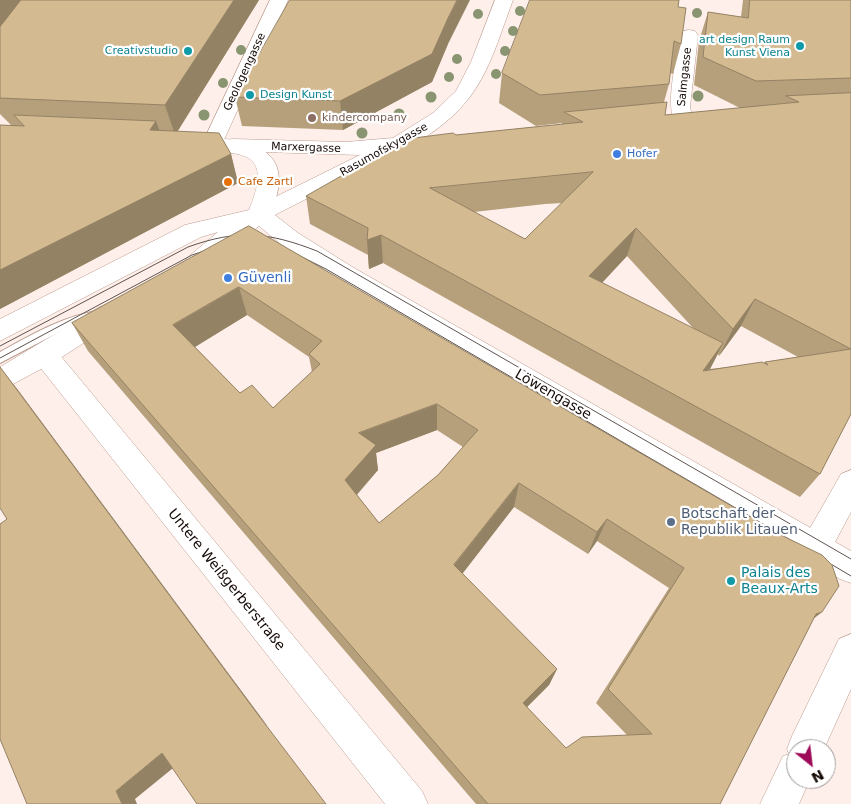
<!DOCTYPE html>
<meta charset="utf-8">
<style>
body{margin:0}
#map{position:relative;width:851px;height:804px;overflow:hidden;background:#feefea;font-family:"DejaVu Sans",sans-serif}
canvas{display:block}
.north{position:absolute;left:786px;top:739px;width:50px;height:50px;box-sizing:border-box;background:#fff;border:1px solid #a19d9b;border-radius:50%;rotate:151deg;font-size:14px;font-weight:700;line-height:20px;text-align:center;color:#140905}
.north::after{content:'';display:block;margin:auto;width:18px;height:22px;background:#9d0a57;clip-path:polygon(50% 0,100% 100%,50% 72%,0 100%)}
</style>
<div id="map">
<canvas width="851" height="804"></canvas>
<div class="north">N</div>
</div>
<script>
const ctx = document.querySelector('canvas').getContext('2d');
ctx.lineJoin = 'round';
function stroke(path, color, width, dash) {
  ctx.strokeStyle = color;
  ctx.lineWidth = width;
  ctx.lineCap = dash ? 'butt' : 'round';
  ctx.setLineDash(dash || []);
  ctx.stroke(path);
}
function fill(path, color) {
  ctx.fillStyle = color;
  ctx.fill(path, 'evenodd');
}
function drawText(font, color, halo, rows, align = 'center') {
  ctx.font = font + ' "DejaVu Sans",sans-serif';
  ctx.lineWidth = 4.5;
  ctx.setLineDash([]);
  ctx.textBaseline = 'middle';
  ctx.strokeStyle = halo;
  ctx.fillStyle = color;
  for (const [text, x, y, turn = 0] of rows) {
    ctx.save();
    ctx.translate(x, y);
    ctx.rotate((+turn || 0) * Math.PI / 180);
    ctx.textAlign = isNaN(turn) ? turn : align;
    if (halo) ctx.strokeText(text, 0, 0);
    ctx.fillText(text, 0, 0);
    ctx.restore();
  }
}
const service = new Path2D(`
 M97,311l4,2 2,3 -2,3 -38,11 -63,33v-11c31,-17 61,-35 97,-41z`);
const minor = new Path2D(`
 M270,0h18l-66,144 -3,5 -7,1 -7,-1 -3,-5z
 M495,0h18c-23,62 -30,100 -89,138l12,1 3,5 -3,5 -38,3 -131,67 -8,3 -8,-3 -3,-5 3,-5 109,-54 -127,-4 -7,-1 -3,-5 3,-5 7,-1 113,3 47,-4 40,-25 23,-22 15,-29z
 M689,30l6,1 3,4 -8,72 3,13 -3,4 -7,2 -7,-2c-12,-17 1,-67 4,-89l3,-4z
 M45,345l9,3 368,443 6,13h-43l-349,-442 -4,-7 4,-7z
 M851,470v42l-24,45 -11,5 -11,-5 -5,-10 5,-10 36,-63z
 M851,634v55l-27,60h-28v30h14l-11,25h-39l23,-48 6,-2 -2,-5 5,-13 47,-97z`);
const tertiary = new Path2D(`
 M189,137c51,1 112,5 82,75l27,21 56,35 497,283v32l-11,-4 -504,-299 -54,-35 -23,-19 -55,43 -8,3 -8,-3 -4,-6 4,-6 30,-25 -17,5 -201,104v-22l185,-94 64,-15c31,-73 -26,-52 -67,-62l-3,-5 3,-5z
 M109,305l9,2 4,7 -4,7 -64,41 -54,29v-24l100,-60z`);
stroke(service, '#bb9a8d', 2);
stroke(minor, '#bb9a8d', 1);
stroke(tertiary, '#bb9a8d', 1);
fill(service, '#fff');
fill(minor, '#fff');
fill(tertiary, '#fff');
stroke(new Path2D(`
 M286,249l40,20 473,276
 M0,346l188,-99c50,-18 80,-15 129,4l534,308
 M0,358l192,-103 30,-10
 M819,557l32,19`), '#60534f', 1);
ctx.fillStyle = '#899471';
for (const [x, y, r] of [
 [520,11,5],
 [697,13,5],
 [478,14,5],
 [513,31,5],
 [241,50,5],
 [505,51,5],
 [457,59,5],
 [496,74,5],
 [449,77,5],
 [223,83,5],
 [698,96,5.5],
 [431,97,5.5],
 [399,114,5.5],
 [204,115,5.5],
 [362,133,5.5]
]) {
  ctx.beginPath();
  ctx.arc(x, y, r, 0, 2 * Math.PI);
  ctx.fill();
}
fill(new Path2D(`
 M0,0h259l-81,131 53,23 7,29 -238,126v-184h11l-11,-11z
 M743,0h108v414l-31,60 -20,23 -417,-234 -14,6 -1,-14 -58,-31 -4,-28 150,-61 106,-11v-1l-26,3 -37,-23 3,-30 176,-66 3,37 -8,30 -3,-1 -1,11 -5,18 1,13 75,-7 -46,-23 5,-44 9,-29 33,5zM562,203l-37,36 -51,-27 71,-8zM627,256l67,73 -92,-46zM741,326l57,31 -33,5 -1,1 -54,6 8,-15 1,2z
 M448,44l-16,38 -89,48 -101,-4 -7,-29z
 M249,226l573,386 -8,6 -94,186h-244l-388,-453 -16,-28zM247,315l62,42 3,15 -39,36 -33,-15 -45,-46zM437,430l26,17 -25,28 -59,48 -22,-28 21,-25 -2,-17zM514,507l74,47 9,-13 72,47 -73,115 31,32 -61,13 -39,-41 22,-22 8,-16 -95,-96z`), '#b6a07c');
fill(new Path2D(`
 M0,0h35l-35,44z
 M234,0h25l-84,135 -10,-30z
 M457,0h13l-22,44 -16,38 -89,48 -3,-29 109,-85z
 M156,121l10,29 -16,-20z
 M231,154l7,29 -238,126v-39z
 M636,228l-9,28 -45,48 7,-28z
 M381,235l2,28 -14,6 -2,-29z
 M239,287l8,28 -62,38 -12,-28z
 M755,299l-14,27 -22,30 14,-27z
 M723,343l-13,26 -7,2z
 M0,367l18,23 251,338 -10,-12z
 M437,404v26l-61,23 2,17 -29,33 -4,-23 14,-47z
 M519,483l-5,24 -61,79 1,-21z
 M607,519l-10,22 -9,13 9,-22z
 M822,612l-23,18 17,-16z
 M557,669l-8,16 -32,32 6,-14z
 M162,753l16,11 -43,35 2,5h-15l-6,-13z`), '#948265');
const building = new Path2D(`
 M21,0h213l-69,105 -165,-7v-71z
 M290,0h167l-8,16 -17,38 -92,47 -105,-4z
 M530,0h149l-1,7 8,1 -5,36 -7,-3 -5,43 -129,11 -38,-22z
 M750,0h101v78l-95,3 -53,-24 5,-45 40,6z
 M851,93v256l-96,-50 -22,30 -97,-101 -47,48 134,67 -20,28 59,-9 6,3 -3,-3 86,-13v65l-31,60 -439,-239 -14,5 1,-12 -62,-32 100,-57 47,-6 3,2 127,-13 -19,-10 103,-10 -2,13 134,-13 -13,-6zM593,172l-68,67 -95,-51z
 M14,115l142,6 -6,9 69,3 12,21 -231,116v-145l24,1z
 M249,226l536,311 37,18 10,10 7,21 -17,26 -6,2 -96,190h-232l-416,-481zM239,287l83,54 -13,13 11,10 -47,44 -21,-23 -12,8 -67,-68zM437,404l41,26 -40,45 -59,48 -34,-43 31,-35 -17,-12zM519,483l78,49 10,-13 77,49 -76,121 44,45 -70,3 -16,11 -43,-45 34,-34 -103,-104z
 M0,367l259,349 67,88h-129l-35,-51 -46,38 6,13h-95l-27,-65v-215l7,-5 -7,-11z`);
fill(building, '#d4ba90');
stroke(building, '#948265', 1);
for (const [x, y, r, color] of [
 [800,46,5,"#0f9aa8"],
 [188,51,5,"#0f9aa8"],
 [250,95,5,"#0f9aa8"],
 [312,118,5,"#8d6e63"],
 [617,154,5,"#3f7fe0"],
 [228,182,5,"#e8710a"],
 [228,278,5,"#3f7fe0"],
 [671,522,5,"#5c6f8a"],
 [731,581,5,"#0f9aa8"]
]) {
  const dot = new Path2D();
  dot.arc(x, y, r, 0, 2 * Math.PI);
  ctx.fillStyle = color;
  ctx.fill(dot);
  stroke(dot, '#fff', 2);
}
drawText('11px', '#0d838f', '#fff', [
 ["art design Raum",790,40],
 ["Kunst Viena",790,53],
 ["Creativstudio",178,51],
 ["Design Kunst",260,95,"left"]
], 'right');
drawText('11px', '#140905', '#fff', [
 ["Geologengasse",245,72,-65],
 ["Salmgasse",685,77,-84],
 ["Marxergasse",306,148,2],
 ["Rasumofskygasse",384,150,-29]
]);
drawText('11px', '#785e54', '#fff', [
 ["kindercompany",322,118]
], 'left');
drawText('11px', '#366cbe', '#fff', [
 ["Hofer",627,154]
], 'left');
drawText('11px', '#c56008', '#fff', [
 ["Cafe Zartl",238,182]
], 'left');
drawText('14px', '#366cbe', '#fff', [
 ["Güvenli",238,278]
], 'left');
drawText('14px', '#140905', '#fff', [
 ["Löwengasse",553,395,30],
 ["Untere Weißgerberstraße",226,580,51]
]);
drawText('14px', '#4e5e75', '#fff', [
 ["Botschaft der",681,514],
 ["Republik Litauen",681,530]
], 'left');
drawText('14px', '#0d838f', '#fff', [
 ["Palais des",741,573],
 ["Beaux-Arts",741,589]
], 'left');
</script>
